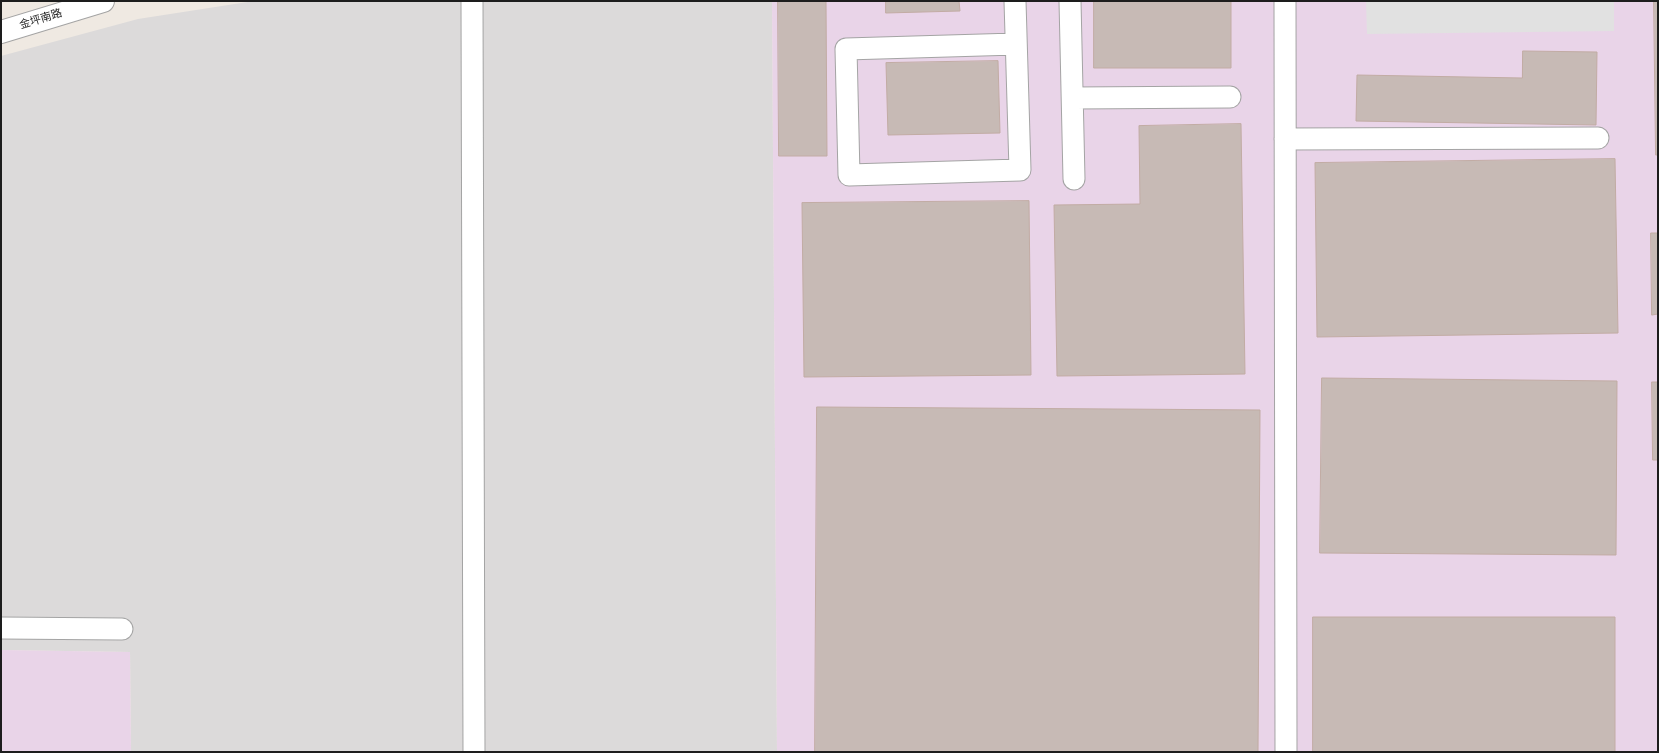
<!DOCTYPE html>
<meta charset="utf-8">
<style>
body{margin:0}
#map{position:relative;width:1659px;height:753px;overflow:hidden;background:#efe9e2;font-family:"Source Sans 3",sans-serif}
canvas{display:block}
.frame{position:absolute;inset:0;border:2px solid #1d1d1d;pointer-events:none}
</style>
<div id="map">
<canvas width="1659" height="753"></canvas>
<div class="frame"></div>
</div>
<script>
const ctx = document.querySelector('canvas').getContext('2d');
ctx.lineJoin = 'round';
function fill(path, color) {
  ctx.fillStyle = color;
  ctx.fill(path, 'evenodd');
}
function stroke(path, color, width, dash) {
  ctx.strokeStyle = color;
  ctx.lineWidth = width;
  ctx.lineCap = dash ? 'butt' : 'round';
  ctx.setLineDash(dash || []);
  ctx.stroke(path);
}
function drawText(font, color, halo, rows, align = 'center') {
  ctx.font = font + ' "Source Sans 3","Noto Sans SC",sans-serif';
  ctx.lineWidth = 3.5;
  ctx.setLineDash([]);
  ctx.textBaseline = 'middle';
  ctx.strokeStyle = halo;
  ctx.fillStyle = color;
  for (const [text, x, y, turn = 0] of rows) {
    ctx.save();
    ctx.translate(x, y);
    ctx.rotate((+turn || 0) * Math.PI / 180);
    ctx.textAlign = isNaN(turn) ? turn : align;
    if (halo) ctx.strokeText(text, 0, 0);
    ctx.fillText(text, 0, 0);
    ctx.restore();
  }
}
fill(new Path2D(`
 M254,1h518l5,751h-646l-1,-100 -129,-2v-594l137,-37z`), '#dcdada');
fill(new Path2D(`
 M772,1h886v751h-881z
 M1,650l129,2 1,100h-130z`), '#e9d4e8');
fill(new Path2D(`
 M1366,1h248v30l-247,3z`), '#e1e1e1');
const building = new Path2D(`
 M778,1h48l1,155h-48z
 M886,1h73l1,10 -74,2z
 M1094,1h137v67h-137z
 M1654,1h4v154h-2z
 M1523,51l74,1 -1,73 -240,-4 1,-46 165,3z
 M998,61l2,72 -112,2 -2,-72z
 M1241,124l4,250 -188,2 -3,-171 86,-1 -1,-78z
 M1615,159l3,174 -301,4 -2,-174z
 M1029,201l2,174 -227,2 -2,-174z
 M1651,233h7v81l-6,1z
 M1322,378l295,3 -1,174 -296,-2z
 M1652,382h6v78h-5z
 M817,407l443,3 -2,342h-443z
 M1313,617h302v135h-302z`);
fill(building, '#c7bab5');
stroke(building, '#c2aca4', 1);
const minor = new Path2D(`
 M472,1l2,751
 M1015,1l5,169 -171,5 -3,-126 170,-5
 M1070,1l4,178
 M1285,1l1,751
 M1073,98l157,-1
 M1285,139l313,-1
 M1,628l121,1`);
const tertiary = new Path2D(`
 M1,32l102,-31`);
stroke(minor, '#a4a4a4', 23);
stroke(tertiary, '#a4a4a4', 24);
stroke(minor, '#fff', 21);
stroke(tertiary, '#fff', 22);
drawText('11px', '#1d1d1d', '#fff', [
 ["金坪南路",41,20,-17]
]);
</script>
